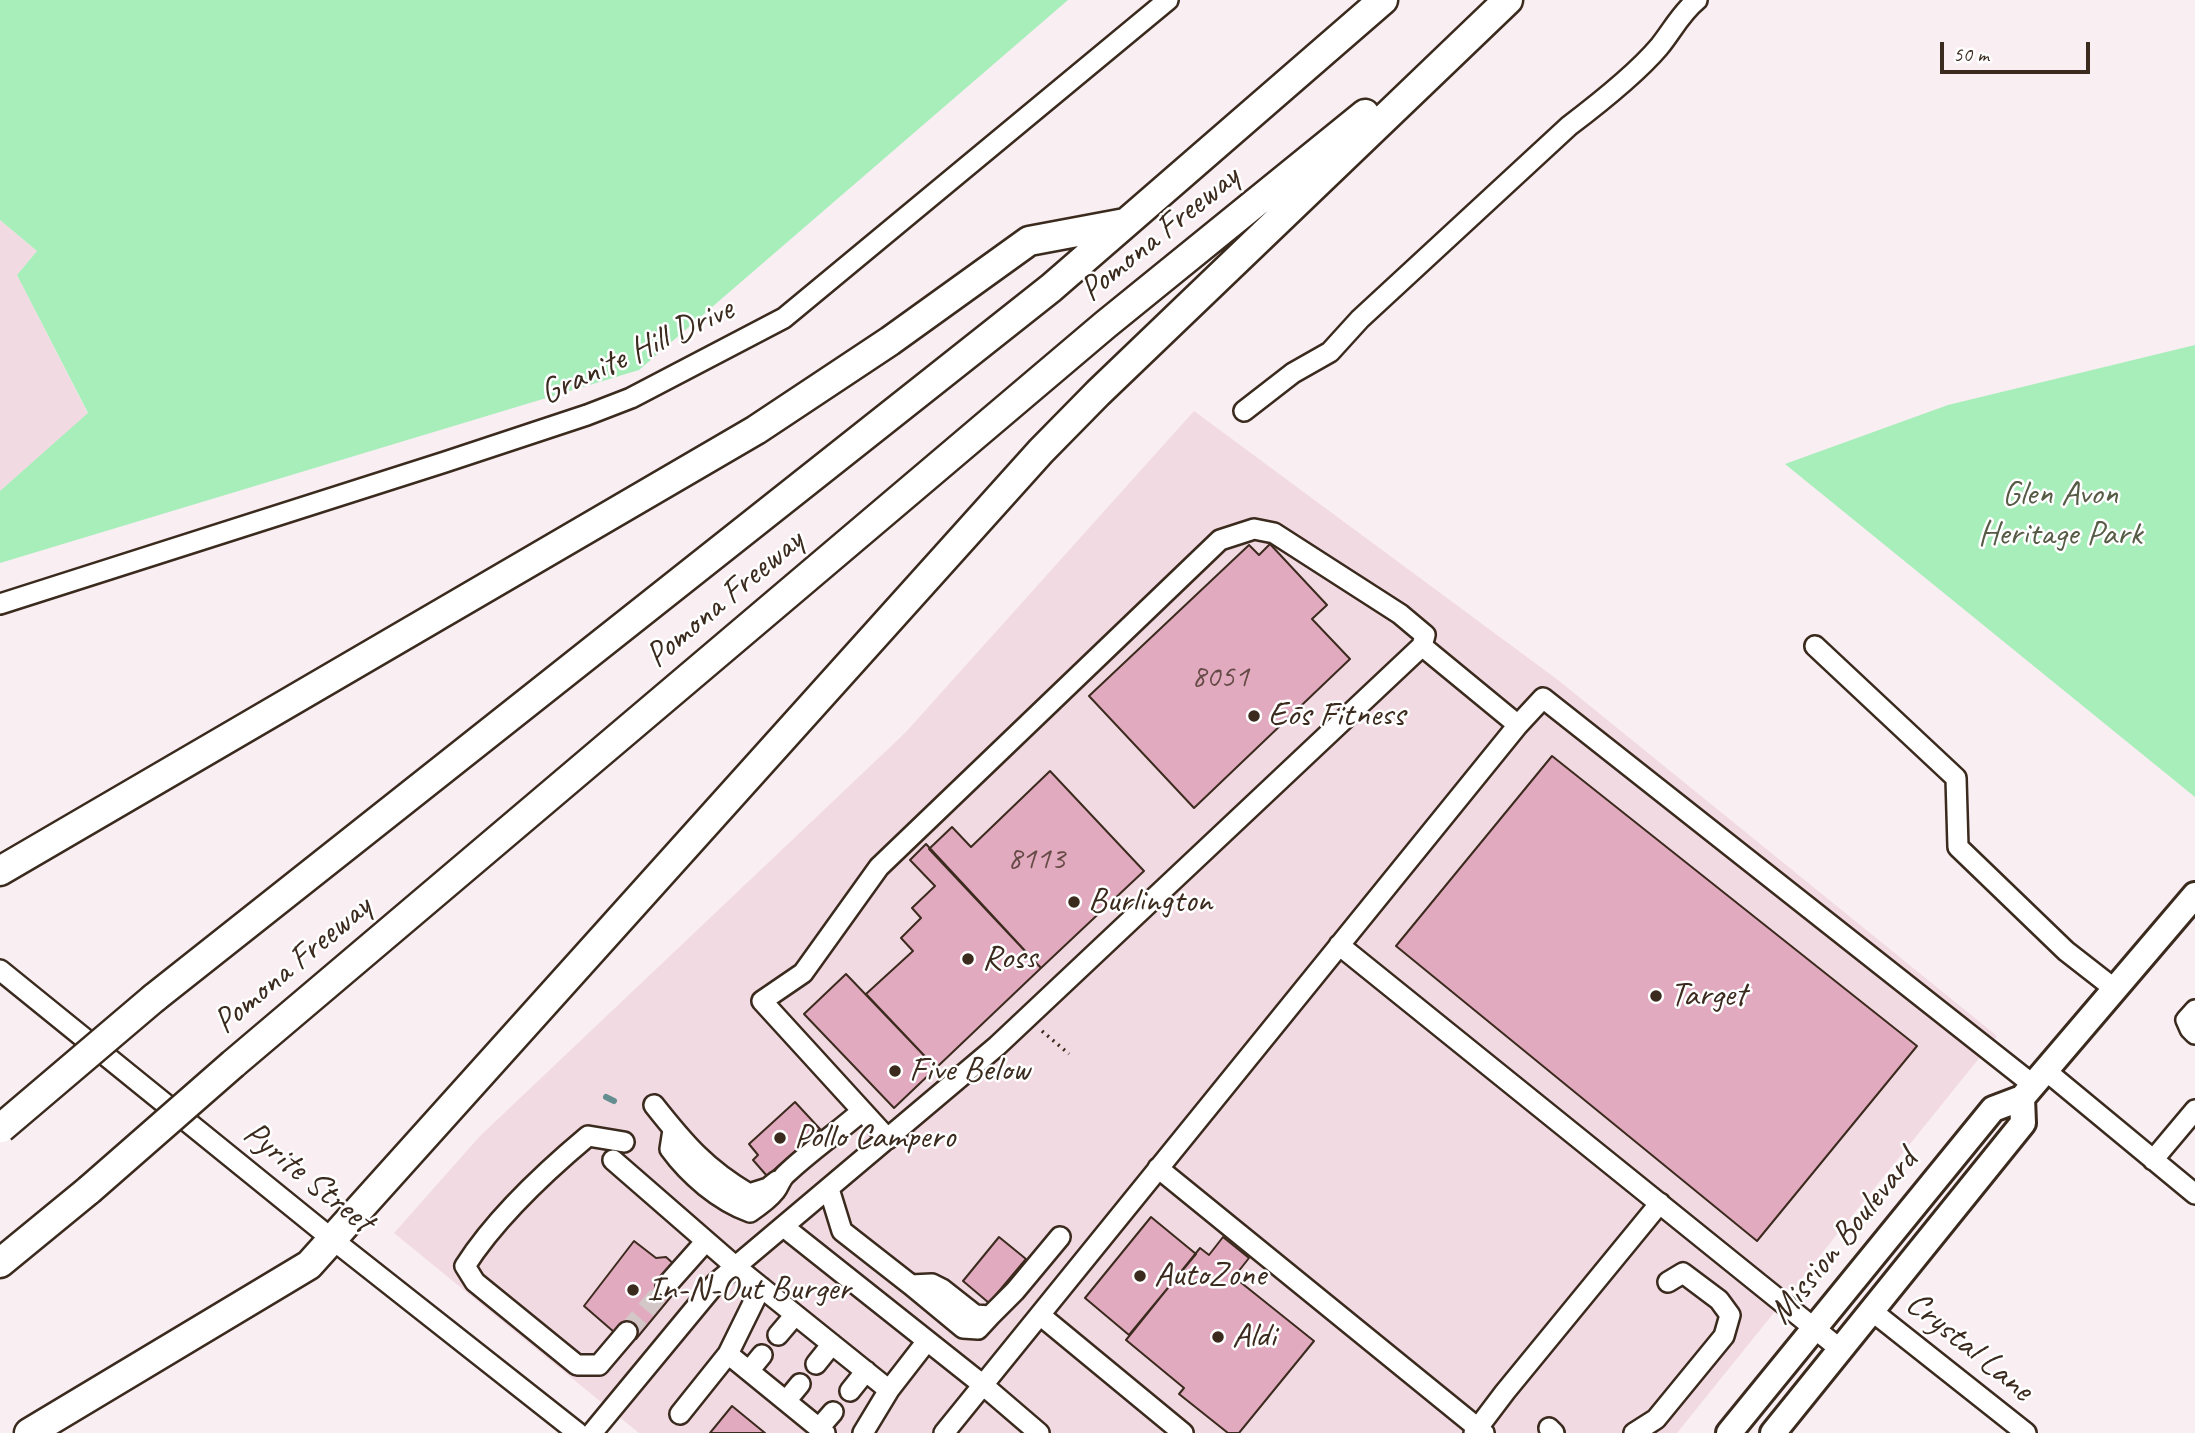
<!DOCTYPE html>
<meta charset="utf-8">
<style>
body{margin:0}
#map{position:relative;width:2195px;height:1433px;overflow:hidden;background:#f9eef2;font-family:Caveat,sans-serif}
canvas{display:block}
.scale{position:absolute;left:1940px;top:42px;width:150px;height:32px;box-sizing:border-box;border:4px solid #3b2a1e;border-top:0;padding-left:9px;font-size:21px;line-height:24px;white-space:nowrap;color:#3b2a1e;-webkit-text-stroke:5px #fff;paint-order:stroke}
</style>
<div id="map">
<canvas width="2195" height="1433"></canvas>
<div class="scale">50 m</div>
</div>
<script>
const ctx = document.querySelector('canvas').getContext('2d');
ctx.lineJoin = 'round';
function fill(path, color) {
  ctx.fillStyle = color;
  ctx.fill(path, 'evenodd');
}
function stroke(path, color, width, dash) {
  ctx.strokeStyle = color;
  ctx.lineWidth = width;
  ctx.lineCap = dash ? 'butt' : 'round';
  ctx.setLineDash(dash || []);
  ctx.stroke(path);
}
function drawText(font, color, halo, rows, align = 'center') {
  ctx.font = font + ' Caveat,sans-serif';
  ctx.lineWidth = 5;
  ctx.setLineDash([]);
  ctx.textBaseline = 'middle';
  ctx.strokeStyle = halo;
  ctx.fillStyle = color;
  for (const [text, x, y, turn = 0] of rows) {
    ctx.save();
    ctx.translate(x, y);
    ctx.rotate((+turn || 0) * Math.PI / 180);
    ctx.textAlign = isNaN(turn) ? turn : align;
    if (halo) ctx.strokeText(text, 0, 0);
    ctx.fillText(text, 0, 0);
    ctx.restore();
  }
}
fill(new Path2D(`
 M0,220l37,31 -20,24 71,139 -88,77z
 M1194,411l364,269 439,356 -320,397h-1038l-245,-200 86,-97 425,-403z`), '#f2dae2');
fill(new Path2D(`
 M0,0h1068l-429,370 -639,193v-72l88,-78 -71,-138 20,-24 -37,-31z
 M2195,345v452l-410,-333 163,-59z`), '#a7eeba');
stroke(new Path2D(`
 M606,1097l8,4`), '#658e91', 6);
const building = new Path2D(`
 M1270,544l57,61 -15,14 38,40 -156,149 -105,-112 160,-151 10,10z
 M1552,756l365,290 -160,195 -361,-295z
 M1050,771l94,100 -103,97 -112,-119 23,-22 19,20z
 M926,844l115,124 -105,100 -70,-74 47,-43 -12,-13 20,-20 -9,-10 23,-22 -25,-26z
 M846,974l90,94 -42,40 -90,-94z
 M795,1102l25,27 -53,47 -14,-16 5,-5 -9,-11z
 M1151,1217l45,37 -67,81 -44,-37z
 M999,1237l27,22 -37,44 -26,-22z
 M1223,1237l26,21 -15,19 80,64 -75,92h-11l-49,-39 5,-6 -58,-48 74,-92 9,7z
 M634,1241l22,17 10,-1 10,9 -10,12 -7,1 15,14 -38,46 -16,-14 -6,7 -30,-26z
 M732,1406l33,27h-55z`);
fill(building, '#e2aabe');
stroke(building, '#3b2a1e', 2);
stroke(new Path2D(`
 M627,1332l39,-46`), '#d3c7c8', 19, [19, 10]);
const minor = new Path2D(`
 M1244,411l49,-38 37,-21 30,-33 209,-193c29,-22 67,-52 90,-79 13,-16 22,-34 38,-47
 M0,604l445,-142 142,-47 44,-17 153,-80 384,-318
 M1815,646l141,132 2,69 108,104 50,39
 M1518,725l25,-27 489,386
 M1339,945l501,404
 M0,970l332,269 246,194
 M2195,1010l-9,10 4,9 5,5
 M2045,1070l150,124
 M654,1105c30,38 52,64 95,89l19,-6 9,-7
 M673,1130l-3,19c19,26 49,52 80,63 9,-6 18,-12 25,-21 5,-6 5,-12 11,-17 24,-23 51,-41 76,-63
 M624,1142l-36,-6c-43,36 -93,83 -123,130l10,16 102,83h22l28,-33
 M613,1160l123,107 153,123
 M2153,1160l42,-50
 M1158,1168l326,265
 M829,1189l13,42 69,54 21,-1 10,5 33,26 15,1 25,-25 45,-54
 M784,1227l199,158 56,48
 M911,1285l52,43 15,1 12,-13
 M666,1286l40,-45
 M1872,1311l154,122
 M1040,1315l143,118
 M778,1335l17,-20
 M728,1354l97,79
 M816,1364l16,-20
 M749,1371l13,-16
 M850,1391l16,-20
 M786,1401l14,-17
 M680,1414l48,-60 33,-67
 M819,1428l14,-16
 M1549,1428l5,5
 M592,1433l124,-150 281,-237 425,-400 3,-11 -25,-21 -126,-81 -20,-4 -34,11 -341,327 -76,106 -41,28 126,138
 M863,1433l26,-43 38,-49
 M944,1433l574,-708 -96,-79
 M1474,1433l31,-41 155,-189
 M1634,1433l22,-14 68,-83 6,-21 -11,-15 -36,-27 -15,9`);
const major = new Path2D(`
 M1729,1433l264,-324 29,-11 173,-203
 M1773,1433l250,-310 -1,-25`);
const highway = new Path2D(`
 M0,871l756,-441 134,-89 139,-100 96,-18
 M154,998l897,-710 332,-288
 M233,1064l872,-739 260,-211
 M0,1263l89,-73
 M29,1433l280,-168 732,-814 57,-58 410,-393`);
stroke(minor, '#3b2a1e', 24);
stroke(major, '#3b2a1e', 30);
stroke(highway, '#3b2a1e', 33);
stroke(new Path2D(`
 M1042,1031l27,23`), '#3b2a1e', 3.5, [2, 5]);
stroke(minor, '#fff', 19);
stroke(major, '#fff', 24);
stroke(highway, '#fff', 28);
const highwayBridge = new Path2D(`
 M1,1128l153,-130
 M89,1190l144,-126`);
stroke(highwayBridge, '#3b2a1e', 33, []);
stroke(highwayBridge, '#fff', 28);
for (const [x, y, r, color] of [
 [1254,716,7,"#3b2a1e"],
 [1074,902,7,"#3b2a1e"],
 [968,959,7,"#3b2a1e"],
 [1656,996,7,"#3b2a1e"],
 [895,1071,7,"#3b2a1e"],
 [780,1138,7,"#3b2a1e"],
 [1140,1276,7,"#3b2a1e"],
 [633,1290,7,"#3b2a1e"],
 [1218,1337,7,"#3b2a1e"]
]) {
  const dot = new Path2D();
  dot.arc(x, y, r, 0, 2 * Math.PI);
  ctx.fillStyle = color;
  ctx.fill(dot);
  stroke(dot, '#fff', 2.5);
}
drawText('32px', '#654a46', null, [
 ["8051",1220,678],
 ["8113",1036,860]
]);
drawText('35px', '#3b2a1e', '#fff', [
 ["Pomona Freeway",1160,234,-39],
 ["Granite Hill Drive",637,352,-25],
 ["Pomona Freeway",725,599,-40],
 ["Pomona Freeway",293,965,-40],
 ["Pyrite Street",308,1178,39],
 ["Mission Boulevard",1844,1237,-51],
 ["Crystal Lane",1969,1347,39]
]);
drawText('35px', '#565b45', '#fff', [
 ["Glen Avon",2060,495],
 ["Heritage Park",2060,535]
]);
drawText('35px', '#3b2a1e', '#fff', [
 ["Eōs Fitness",1268,716],
 ["Burlington",1088,902],
 ["Ross",982,959],
 ["Target",1670,996],
 ["Five Below",909,1071],
 ["Pollo Campero",794,1138],
 ["AutoZone",1154,1276],
 ["In-N-Out Burger",647,1290],
 ["Aldi",1232,1337]
], 'left');
</script>
